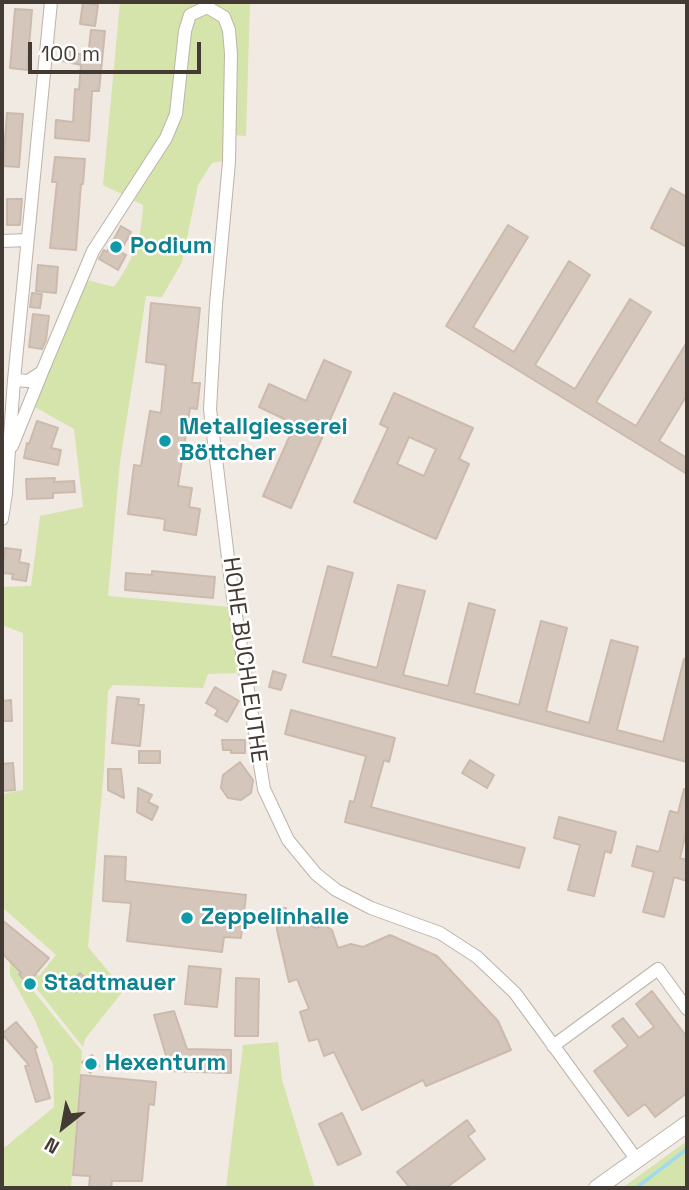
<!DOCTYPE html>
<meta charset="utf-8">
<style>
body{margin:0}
#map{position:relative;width:689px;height:1190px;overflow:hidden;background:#f1eae2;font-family:"Space Grotesk",sans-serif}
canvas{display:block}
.frame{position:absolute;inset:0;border:4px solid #423a33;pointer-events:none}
.north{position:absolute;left:28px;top:1092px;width:70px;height:70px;-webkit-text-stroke:5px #fff;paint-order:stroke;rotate:211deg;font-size:19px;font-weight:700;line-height:28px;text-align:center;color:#423a33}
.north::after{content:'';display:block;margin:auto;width:24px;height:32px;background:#423a33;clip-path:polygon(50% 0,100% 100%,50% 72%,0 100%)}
.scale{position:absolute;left:28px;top:42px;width:173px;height:32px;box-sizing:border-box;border:4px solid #423a33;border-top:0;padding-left:9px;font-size:21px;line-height:24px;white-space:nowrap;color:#423a33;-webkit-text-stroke:5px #fff;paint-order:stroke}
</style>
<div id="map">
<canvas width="689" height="1190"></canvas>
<div class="frame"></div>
<div class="north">N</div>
<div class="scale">100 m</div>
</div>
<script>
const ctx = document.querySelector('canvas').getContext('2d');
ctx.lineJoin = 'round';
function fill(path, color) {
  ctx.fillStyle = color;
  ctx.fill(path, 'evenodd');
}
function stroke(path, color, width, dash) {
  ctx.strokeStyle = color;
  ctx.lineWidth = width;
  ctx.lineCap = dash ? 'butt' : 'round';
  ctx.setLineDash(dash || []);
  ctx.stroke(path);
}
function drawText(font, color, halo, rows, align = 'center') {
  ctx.font = font + ' "Space Grotesk",sans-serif';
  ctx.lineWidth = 5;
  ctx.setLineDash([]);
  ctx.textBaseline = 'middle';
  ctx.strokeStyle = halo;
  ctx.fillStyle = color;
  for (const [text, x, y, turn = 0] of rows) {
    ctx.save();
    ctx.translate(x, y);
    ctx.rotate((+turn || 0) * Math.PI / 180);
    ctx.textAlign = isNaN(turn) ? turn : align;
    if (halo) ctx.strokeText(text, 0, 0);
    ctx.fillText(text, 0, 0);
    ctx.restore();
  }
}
fill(new Path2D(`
 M120,2h84l-17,10 -12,82 -11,41 -38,61 -23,-11z
 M212,2h38l-4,134 -13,-1 2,-81z
 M206,12l15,7 5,12 -3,130 -11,2 -14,22 -16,77 -20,35 -16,-1 -26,166 -12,134 122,11 11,66 -33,1 -5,14 -90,-3 -5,6 -4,78 -16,178 36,43 -39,49 -2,8 -70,-88 26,17 17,-21 -54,-48v-113l21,-4v-157l-21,-8v-38l29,-1 9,-70 43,-9 -9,-78 -41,-23 54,-126 27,7c19,-27 28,-49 29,-82l-12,-6 37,-60 20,-110 6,-11z
 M10,962l72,89 -11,137h-69v-41h3l49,-40 -1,-42 -18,-45 -25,-45z
 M278,1042l4,38 33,108h-89l17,-143z
 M687,1141v47h-65z`), '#d4e4ab');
stroke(new Path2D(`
 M636,1188l51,-39`), '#9fdaed', 3.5);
const building = new Path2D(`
 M83,2l15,3 -3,21 -15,-2z
 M15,9l17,1 -5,60 -17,-2z
 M91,30l14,1 -6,60h-7l-3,50 -34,-3 1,-18 17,2 2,-33 4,1 2,-25 -19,-4 3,-10 23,5z
 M7,113l16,1 -4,53 -16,-1z
 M55,157l30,2 -2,25h-2l-5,66 -26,-2 7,-66h-5z
 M671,188l16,9v50l-36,-19z
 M7,199h15l-2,26h-13z
 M508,225l20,12 -55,90 41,25 55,-91 21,14 -55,90 40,24 55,-90 21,13 -55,90 40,24 51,-84v53l-28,46 28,17v16l-241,-148z
 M121,226l10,6 -11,20 6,3 -8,15 -19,-11 5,-9 3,2z
 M38,265l20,2 -2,26 -20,-2z
 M32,293l10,1 -2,14 -10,-1z
 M151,303l49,5 -8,75h8l-3,26 -7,-1 -12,78 14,2 -3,19 11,2 -4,26 -32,-5 1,-11 -37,-5 6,-49 7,1 9,-55 11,2 5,-48 -20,-3z
 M33,314l16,2 -3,24 -4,9 -13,-2z
 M324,360l27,12 -60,136 -28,-12 32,-72 -36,-17 10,-23 37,17z
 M394,393l79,35 -14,31 10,5 -33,75 -82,-37 34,-74 -8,-4zM409,437l27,12 -12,27 -27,-12z
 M37,421l21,7 -7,20 10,2 -3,15 -34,-7 3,-15 2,1z
 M55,478l-1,4 20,-1 1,11 -22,1v5l-26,1 -1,-20z
 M5,548l16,2 -2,12 10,2 -3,17 -14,-2 1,-5 -11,-1z
 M328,566l25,7 -22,83 46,12 21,-83 27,6 -22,84 45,11 21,-83 26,7 -21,83 45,12 22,-84 26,7 -21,83 43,12 22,-83 27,7 -21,83 46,12 21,-83 3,1v102l-384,-100z
 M152,571l63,6 -2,21 -88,-8 1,-17 26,2z
 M273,671l13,4 -5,15 -12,-3z
 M215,687l24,14 -12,21 -12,-7 3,-5 -12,-7z
 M117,697l22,2 -1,6h6l-4,41 -28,-3z
 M11,700l1,21h-10v-20z
 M291,710l104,28 -6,24 -5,-2 -13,47 154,41 -6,20 -174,-46 5,-21 4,1 12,-46 -81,-22z
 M222,740h23v13h-14v-3h-8z
 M139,751h21v12h-21z
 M470,760l24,15 -7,13 -25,-15z
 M240,762l13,18 -2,13 -10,7 -13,-2 -7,-10 2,-13z
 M13,763l2,27 -13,1v-27z
 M108,769h13l3,29 -16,-8z
 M138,788l14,7 -4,7 10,5 -6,13 -15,-8z
 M684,789h3v39l-7,30 7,2v21l-13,-4 -10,40 -21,-5 11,-40 -22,-6 5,-20 22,6 11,-41 8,2z
 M559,817l57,15 -5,21 -6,-2 -11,45 -26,-6 12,-45 -26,-7z
 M105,856l21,1 -1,24 121,14 -5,43 -17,-1 -2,15 -95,-11 4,-38 -28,-2z
 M286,908l1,11 14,-2 1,5 14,6 8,-3 8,5 6,18 13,-4 12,3 27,-12 47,21 61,65 13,29 -85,36 -3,-6 -61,30 -28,-58 -10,4 -6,-17 -9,2 -9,-29 9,-3 -12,-30 -8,3 -12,-52v-21z
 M2,920l47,38 -22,26 -8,-10 2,-1 -19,-20z
 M189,966l32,3 -4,38 -32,-3z
 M80,973l8,8 -12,11 -8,-7z
 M236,978l23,1 -1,57h-23z
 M652,991l35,46v56l-32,24 -10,-13 -17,12 -34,-45 34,-25 -16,-20 11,-8 16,20 15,-11 -18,-23z
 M174,1011l13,38 44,1v23l-64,-2v-12l-13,-44z
 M16,1022l21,25 -2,2 15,49 -14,4 -11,-36 4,-1 -27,-31z
 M92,1055l7,11 -9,7 -8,-11z
 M81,1075l75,7 -2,23 -5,-1 -7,77h-30l-1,7h-22l1,-12 -17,-1z
 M342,1113l19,41 -23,11 -19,-41z
 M467,1120l8,11 -7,5 17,23 -39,29h-36l-13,-16z`);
fill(building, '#d5c6bb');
stroke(building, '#ccbaac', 2);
const minor = new Path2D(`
 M207,7l17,10 5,13 2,24 -2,108 -13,142 -6,105 22,182 32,198 24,51 28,34 20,16 35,18 69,25 37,24 38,36 122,167
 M2,241l25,-1
 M14,380l14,1 14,-9 51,-121 73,-113 10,-24 9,-83 5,-16 17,-8
 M12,446l30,-74
 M2,519l4,-26 8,-113 37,-378
 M553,1046l105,-77 29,40`);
const tertiary = new Path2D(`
 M597,1188l90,-64`);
stroke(minor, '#beb3a8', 14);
stroke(tertiary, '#beb3a8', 18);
stroke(minor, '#fff', 12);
stroke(tertiary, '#fff', 16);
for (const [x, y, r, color] of [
 [116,247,7,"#0f9aa8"],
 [165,441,7,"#0f9aa8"],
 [187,918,7,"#0f9aa8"],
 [30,984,7,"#0f9aa8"],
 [91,1064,7,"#0f9aa8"]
]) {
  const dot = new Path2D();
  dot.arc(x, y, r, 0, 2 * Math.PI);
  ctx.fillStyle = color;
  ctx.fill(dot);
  stroke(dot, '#fff', 2.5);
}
drawText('bold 23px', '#0d838f', '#fff', [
 ["Podium",130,247],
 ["Metallgiesserei",179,428],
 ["Böttcher",179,454],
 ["Zeppelinhalle",201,918],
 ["Stadtmauer",44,984],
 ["Hexenturm",105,1064]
], 'left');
drawText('23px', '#423a33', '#fff', [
 ["HOHE BUCHLEUTHE",244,660,82]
]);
</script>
